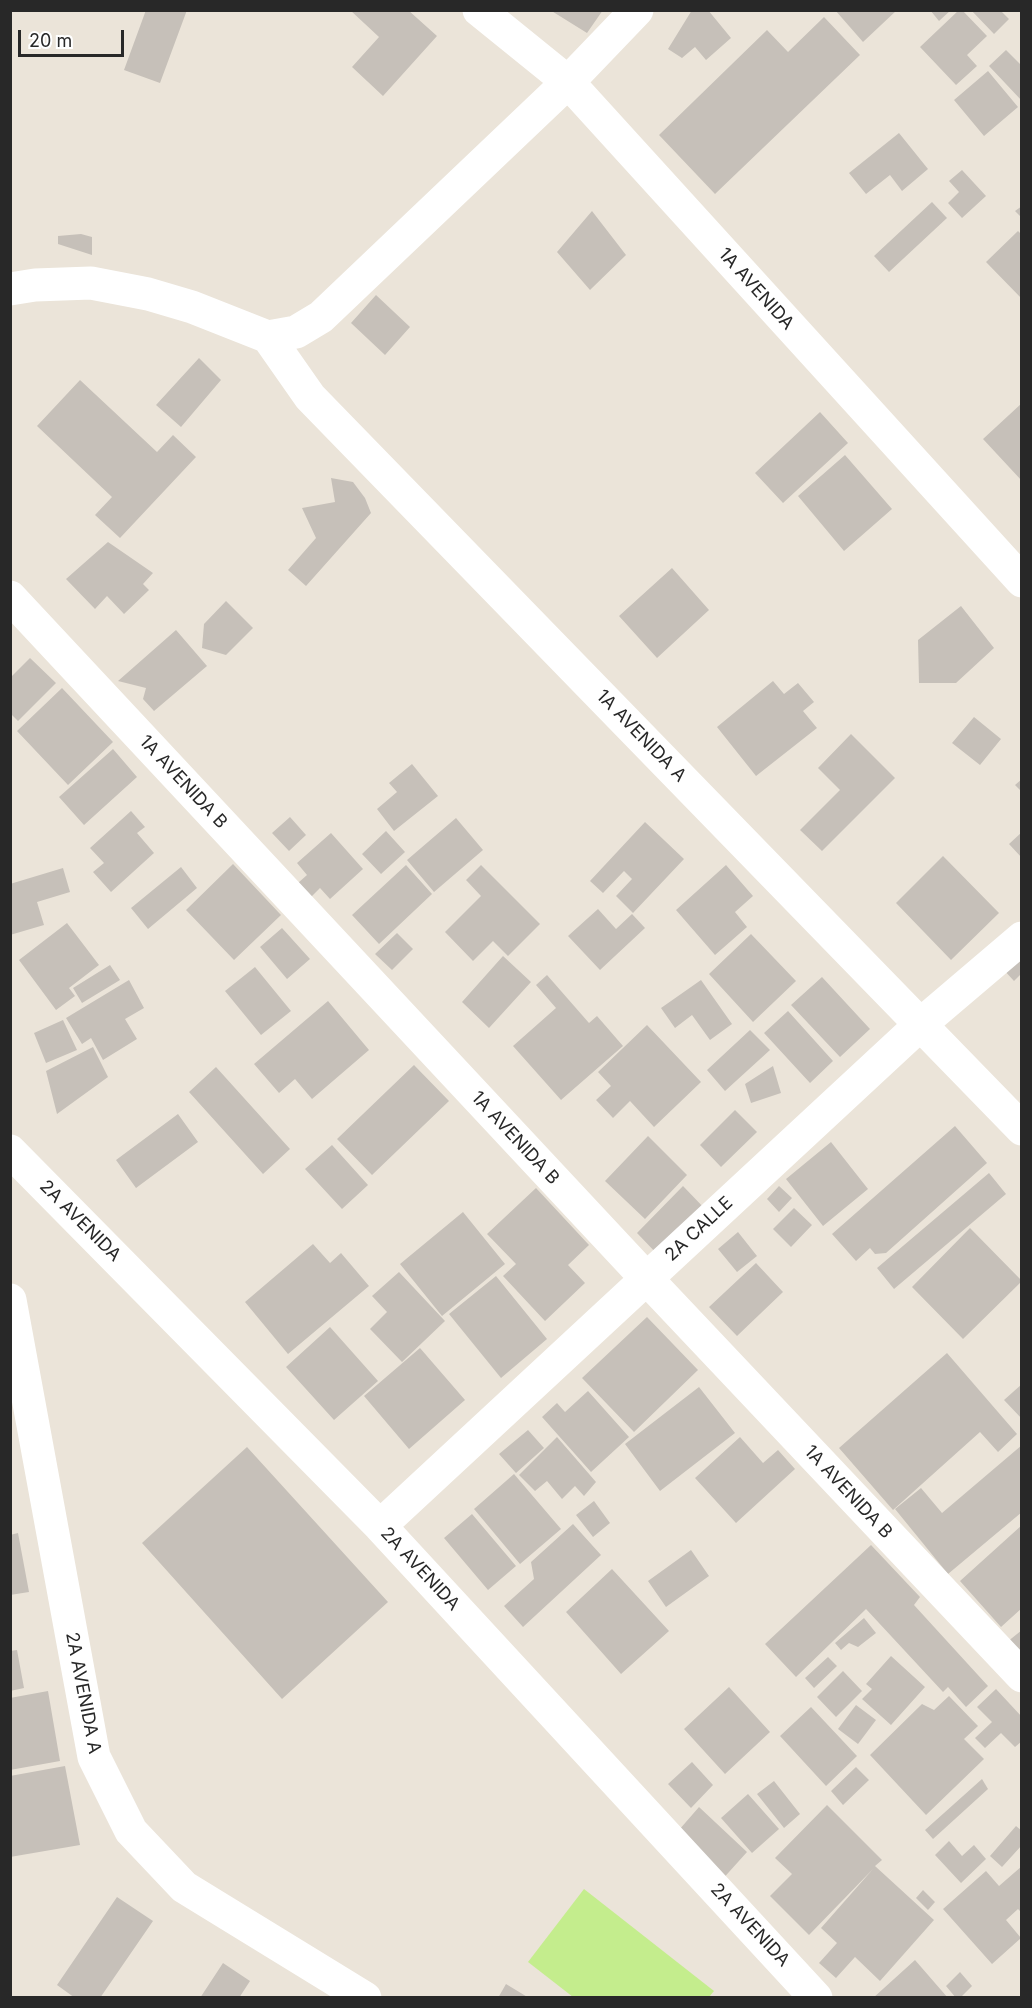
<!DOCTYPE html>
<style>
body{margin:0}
#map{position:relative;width:1032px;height:2008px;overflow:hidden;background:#ebe4d9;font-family:Inter,sans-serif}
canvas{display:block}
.frame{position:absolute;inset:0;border:12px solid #282828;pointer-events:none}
.scale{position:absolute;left:18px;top:30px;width:106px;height:27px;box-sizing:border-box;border:3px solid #282828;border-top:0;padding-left:8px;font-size:18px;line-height:21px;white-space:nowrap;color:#282828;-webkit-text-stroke:4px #fff;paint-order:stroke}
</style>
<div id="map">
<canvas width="1032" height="2008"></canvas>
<div class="frame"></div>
<div class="scale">20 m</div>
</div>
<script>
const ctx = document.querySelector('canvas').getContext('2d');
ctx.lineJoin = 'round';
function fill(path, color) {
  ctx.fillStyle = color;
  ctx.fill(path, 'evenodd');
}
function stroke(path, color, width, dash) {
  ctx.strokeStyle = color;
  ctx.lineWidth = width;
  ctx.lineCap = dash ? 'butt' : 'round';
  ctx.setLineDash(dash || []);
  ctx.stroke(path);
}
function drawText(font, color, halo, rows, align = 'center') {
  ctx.font = font + ' Inter,sans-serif';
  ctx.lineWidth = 6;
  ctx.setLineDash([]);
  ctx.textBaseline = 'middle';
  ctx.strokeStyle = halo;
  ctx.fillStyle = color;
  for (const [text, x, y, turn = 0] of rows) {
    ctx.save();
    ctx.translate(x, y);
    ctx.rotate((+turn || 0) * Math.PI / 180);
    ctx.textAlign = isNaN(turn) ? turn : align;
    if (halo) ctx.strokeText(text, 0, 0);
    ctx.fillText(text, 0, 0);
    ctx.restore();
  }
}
fill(new Path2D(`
 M584,1889l130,102 -5,6h-136l-45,-35z`), '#c4ed8d');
fill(new Path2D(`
 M146,10h41l-27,73 -36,-13z
 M350,10h58l29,26 -54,60 -31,-29 27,-30z
 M550,10h53l-16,23z
 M692,10h16l23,28 -25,22 -11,-13 -13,11 -14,-9z
 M835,10h62l-34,32z
 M930,10h21l-12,11z
 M959,10h3l25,26 -20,19 10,11 -21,19 -36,-38z
 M971,10h29l9,9 -15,15z
 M824,17l36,38 -145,139 -56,-59 108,-105 21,22z
 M1006,50l16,16v35l-33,-35z
 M988,71l30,36 -34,29 -30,-36z
 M899,133l29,36 -26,22 -12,-16 -24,19 -17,-21z
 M962,170l24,26 -24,22 -14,-15 11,-11 -10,-11z
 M932,202l15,16 -58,54 -15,-16z
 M1022,206v12l-7,-7z
 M592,211l34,44 -36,35 -33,-38z
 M1018,231l4,4v64l-36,-37z
 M81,234l11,3v18l-34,-11v-8z
 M376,295l34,32 -25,28 -34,-32z
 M199,358l22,22 -40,47 -25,-22z
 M80,380l77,72 16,-17 23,22 -76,81 -25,-23 17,-18 -75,-71z
 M1022,403v78l-39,-42z
 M820,412l28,31 -65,60 -28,-30z
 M845,455l47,54 -48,42 -46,-55z
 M331,478l22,4 12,16 6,15 -65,73 -18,-16 28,-32 -14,-30 33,-6z
 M108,542l45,31 -10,11 6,6 -25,24 -17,-18 -12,13 -29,-30z
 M672,568l37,42 -52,48 -38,-42z
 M226,601l27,27 -27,27 -24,-7 2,-24z
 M961,606l33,42 -38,35h-37l-1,-43z
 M176,630l31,36 -53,45 -11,-12 3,-11 -28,-7z
 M30,658l26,25 -38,38 -8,-8v-35z
 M773,681l11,13 14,-11 16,19 -11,9 14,17 -61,48 -39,-49z
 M62,688l51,54 -45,43 -51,-54z
 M974,717l27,22 -21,26 -28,-22z
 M851,734l44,44 -73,73 -22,-21 40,-40 -22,-22z
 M113,749l24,28 -53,48 -25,-28z
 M412,764l26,32 -44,35 -17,-22 20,-17 -8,-9z
 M1022,779v13l-7,-7z
 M131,811l14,16 -8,6 17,20 -43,39 -18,-20 11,-9 -14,-15z
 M290,817l16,18 -17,16 -17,-18z
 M456,818l27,32 -49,42 -27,-32z
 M645,822l39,37 -51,54 -17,-17 16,-17 -8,-8 -21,22 -13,-12z
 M386,831l19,21 -24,22 -19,-20z
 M1022,832v26l-13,-14z
 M331,833l32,36 -33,30 -10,-11 -9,9 -13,-14 9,-8 -10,-12z
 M943,856l56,57 -48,47 -55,-57z
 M233,864l48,51 -47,45 -48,-50z
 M406,865l26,29 -53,50 -27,-29z
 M481,865l59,59 -32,32 -15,-15 -20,20 -28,-29 36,-36 -15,-16z
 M726,865l27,31 -18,16 12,15 -32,28 -39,-45z
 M181,867l16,21 -49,41 -17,-21z
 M63,868l7,24 -33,10 7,23 -34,10v-51z
 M598,909l18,20 16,-15 13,14 -45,42 -32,-34z
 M67,923l32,42 -30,23 6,8 -19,14 -37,-50z
 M282,928l28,31 -23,20 -27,-32z
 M397,933l16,16 -21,21 -17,-16z
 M751,934l45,47 -43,41 -44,-48z
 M1022,951v22l-8,8 -11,-12z
 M503,956l28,26 -42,46 -27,-26z
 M110,965l10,15 -38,23 -9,-15z
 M255,967l36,44 -30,24 -36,-44z
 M547,975l42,48 8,-7 26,30 -62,54 -48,-54 43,-38 -20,-23z
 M822,977l48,52 -30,28 -49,-52z
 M129,980l15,28 -19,11 12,20 -34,21 -12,-22 -9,6 -16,-26z
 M701,980l31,44 -22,16 -18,-25 -17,13 -14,-20z
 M328,1001l41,49 -57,49 -17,-20 -16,14 -25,-29z
 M788,1011l45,50 -23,22 -46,-50z
 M63,1020l14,30 -31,13 -12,-30z
 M647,1025l54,57 -47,45 -24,-26 -17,17 -17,-18 15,-14 -13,-14z
 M750,1030l20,20 -45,41 -18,-21z
 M93,1047l15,30 -51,37 -11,-43z
 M414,1065l35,36 -77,74 -35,-36z
 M773,1066l8,27 -30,10 -6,-19z
 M216,1067l74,82 -27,25 -74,-82z
 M735,1110l22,22 -36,35 -21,-22z
 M178,1114l20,28 -62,46 -20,-28z
 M955,1126l32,37 -101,90 -11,1 -5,-6 -14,13 -24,-27z
 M648,1136l39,39 -42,44 -40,-38z
 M831,1142l37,47 -45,37 -37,-47z
 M332,1145l36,40 -26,24 -37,-40z
 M989,1173l17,21 -112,95 -17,-21z
 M683,1186l24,25 -48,45 -22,-23z
 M779,1186l13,12 -13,14 -12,-13z
 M536,1188l53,57 -21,20 17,18 -40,38 -42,-45 13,-12 -29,-30z
 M794,1208l18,17 -21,22 -18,-18z
 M463,1212l42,52 -63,52 -42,-52z
 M970,1228l52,53 -59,58 -51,-52z
 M738,1232l19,24 -20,16 -19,-23z
 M313,1244l17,19 11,-10 28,33 -81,68 -43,-52z
 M756,1263l27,29 -46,44 -28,-29z
 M399,1272l46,49 -43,41 -32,-33 17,-17 -15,-16z
 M496,1276l51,63 -46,39 -52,-64z
 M647,1317l51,53 -64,62 -52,-54z
 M330,1327l48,54 -44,39 -48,-53z
 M420,1348l45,52 -56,49 -45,-53z
 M947,1353l70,81 -19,18 -18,-20 -87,78 -54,-62z
 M1022,1384v35l-18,-19z
 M699,1387l36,46 -75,58 -35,-47z
 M588,1391l41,46 -38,35 -49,-55 15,-14 8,9z
 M528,1430l16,18 -28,25 -17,-19z
 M557,1437l39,45 -12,14 -9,-10 -13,13 -15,-18 -12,10 -16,-16z
 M740,1437l23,26 15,-13 17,19 -59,54 -41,-45z
 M1022,1445v67l-74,62 -53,-65 26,-21 21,25z
 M247,1447l141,155 -106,97 -140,-156z
 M514,1474l47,55 -41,35 -46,-55z
 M594,1501l16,22 -17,14 -17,-22z
 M472,1514l44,52 -28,24 -44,-52z
 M573,1524l28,31 -78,72 -19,-21 30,-27 -3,-17z
 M1022,1525v83l-21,19 -41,-46z
 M18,1533l11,59 -19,3v-60z
 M871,1545l49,52 -6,8 74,81 -22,21 -18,-20 -5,5 -77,-83 -70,68 -31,-33z
 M691,1550l18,26 -43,31 -18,-26z
 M612,1569l57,62 -48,43 -55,-62z
 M864,1618l12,15 -18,14 -9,-4 -8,7 -6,-7z
 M1022,1630v28l-15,-16z
 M17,1650l7,38 -14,3v-40z
 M891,1656l34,31 -34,38 -29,-26 10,-10 -6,-5z
 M828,1657l9,9 -23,22 -9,-10z
 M843,1671l19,20 -26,26 -19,-20z
 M729,1687l41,45 -45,42 -41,-45z
 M996,1689l26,28v24l-7,6 -14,-14 -16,15 -10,-10 17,-16 -15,-15z
 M48,1691l12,70 -50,9v-72z
 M949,1696l29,30 -14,13 20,20 -58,56 -56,-60 52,-51 12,6z
 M856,1705l20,15 -18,24 -20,-15z
 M811,1707l46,49 -31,30 -46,-50z
 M692,1762l21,23 -22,23 -23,-24z
 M65,1766l15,79 -70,12v-81z
 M856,1767l13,13 -26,25 -12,-14z
 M982,1779l6,10 -55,50 -8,-9z
 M774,1781l26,33 -16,14 -27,-34z
 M748,1794l31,35 -27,24 -31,-35z
 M827,1805l55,55 -7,6 59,54 -54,61 -25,-24 -19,21 -17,-15 18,-20 -16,-15 52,-59 -64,66 -39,-39 22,-22 -17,-16z
 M699,1807l48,45 -27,30 -48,-44z
 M1016,1826l6,5v14l-20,22 -12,-11z
 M949,1841l13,15 12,-11 12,14 -25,24 -26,-28z
 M1022,1866v47l-4,-4 -12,11 15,18 -29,26 -49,-55 43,-38 13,15z
 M923,1890l12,12 -7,8 -12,-12z
 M117,1897l36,24 -53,77h-25l-18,-13z
 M915,1960l33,38h-75z
 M223,1963l27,18 -11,17h-39z
 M960,1972l12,14 -12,12h-4l-10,-12z
 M506,1984l23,14h-31z`), '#c6c0b9');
stroke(new Path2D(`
 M479,10l89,72 454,499
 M10,289l25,-4 56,-2 57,11 44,13 76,30 28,-5 25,-15 247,-235 69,-72
 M268,337l42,60 712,732
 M10,597l636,681 376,398
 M10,1151l370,375 436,472
 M10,1300l84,457 37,74 53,56 181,111
 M380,1526l541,-502 101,-86`), '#fff', 33);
drawText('18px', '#282828', '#fff', [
 ["1A AVENIDA",756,289,48],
 ["1A AVENIDA A",641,736,46],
 ["1A AVENIDA B",183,782,47],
 ["1A AVENIDA B",515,1138,47],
 ["2A AVENIDA",80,1221,45],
 ["2A CALLE",699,1229,-43],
 ["1A AVENIDA B",848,1492,47],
 ["2A AVENIDA",420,1569,47],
 ["2A AVENIDA A",83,1693,79],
 ["2A AVENIDA",750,1925,47]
]);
</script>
